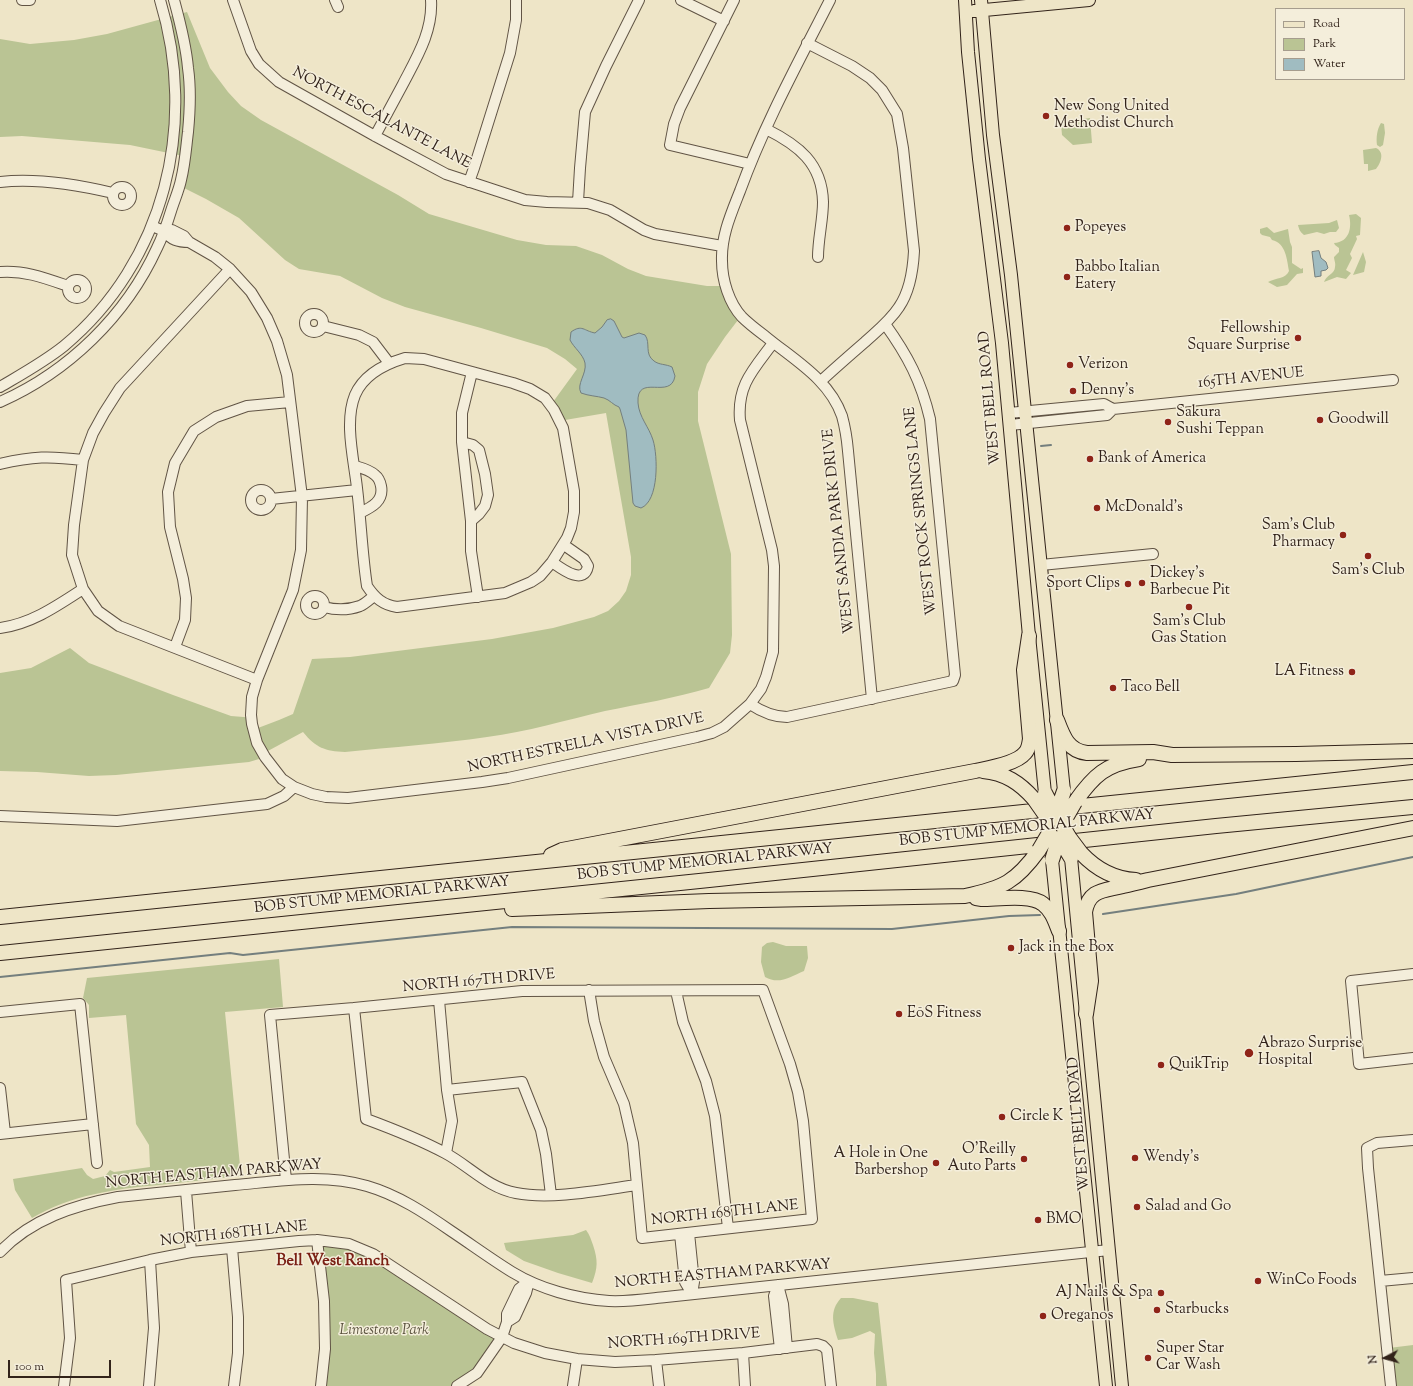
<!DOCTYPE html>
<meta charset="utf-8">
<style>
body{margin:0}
#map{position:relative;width:1413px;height:1386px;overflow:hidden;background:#eee5c7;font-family:"Sorts Mill Goudy",serif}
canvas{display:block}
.legend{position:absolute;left:1275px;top:8px;width:130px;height:72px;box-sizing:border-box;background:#f4eedb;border:1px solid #a69d8e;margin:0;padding:5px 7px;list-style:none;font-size:12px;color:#32231a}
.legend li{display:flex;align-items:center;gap:8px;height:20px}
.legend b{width:20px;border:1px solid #a69d8e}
.north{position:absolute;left:1365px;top:1338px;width:40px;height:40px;-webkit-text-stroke:3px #f4eedb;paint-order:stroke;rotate:264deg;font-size:11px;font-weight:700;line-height:16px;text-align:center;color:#32231a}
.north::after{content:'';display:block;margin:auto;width:14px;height:18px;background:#32231a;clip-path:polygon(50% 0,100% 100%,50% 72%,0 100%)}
.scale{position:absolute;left:8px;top:1360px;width:103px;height:18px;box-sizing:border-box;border:2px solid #32231a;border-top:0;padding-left:5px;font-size:12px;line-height:14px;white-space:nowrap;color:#32231a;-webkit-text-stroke:3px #f4eedb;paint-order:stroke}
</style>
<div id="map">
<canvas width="1413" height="1386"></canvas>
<ul class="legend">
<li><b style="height:5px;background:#eee5c7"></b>Road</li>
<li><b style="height:11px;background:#bac494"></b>Park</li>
<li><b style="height:11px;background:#a0bcc1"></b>Water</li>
</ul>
<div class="north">N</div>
<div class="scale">100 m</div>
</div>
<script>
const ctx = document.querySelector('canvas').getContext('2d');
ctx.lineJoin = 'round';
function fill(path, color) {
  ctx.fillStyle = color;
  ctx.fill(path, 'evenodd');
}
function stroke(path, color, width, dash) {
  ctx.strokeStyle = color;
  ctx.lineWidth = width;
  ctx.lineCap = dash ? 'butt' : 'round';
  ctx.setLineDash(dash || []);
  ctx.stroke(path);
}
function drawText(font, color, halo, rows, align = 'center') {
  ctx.font = font + ' "Sorts Mill Goudy",serif';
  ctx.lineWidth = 3;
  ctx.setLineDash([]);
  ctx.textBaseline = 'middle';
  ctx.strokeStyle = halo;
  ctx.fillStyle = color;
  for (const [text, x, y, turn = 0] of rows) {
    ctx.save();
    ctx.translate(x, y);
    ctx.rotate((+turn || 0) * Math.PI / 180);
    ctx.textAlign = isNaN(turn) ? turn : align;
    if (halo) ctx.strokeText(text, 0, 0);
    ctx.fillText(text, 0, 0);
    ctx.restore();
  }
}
fill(new Path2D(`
 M187,12l23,56 18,24 13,14 20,14 137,75 31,19 88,26 29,5 30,1 26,9 26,14 18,7 61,10h13l18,34 -13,17 -18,27 -9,28v29l33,133 1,81 -2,18 -21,35c-34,10 -69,16 -104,23 -39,9 -78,21 -118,26 -47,7 -95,10 -142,15 -20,-1 -29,-4 -42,-20l-37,20 -7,7 -10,3 -133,13 -27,1 -52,-4 -37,-1v-98l31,-5 39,-20 19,15 84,32 58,21 25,2 2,10 21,-8 14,-6 19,-55 38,-2 142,-18 61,-11 41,-11 14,-6 11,-10 7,-10 5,-16v-18l-25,-144 -41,7 -4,-7 -8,-11 24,-33 -12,-10 -18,-11 -66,-20 -76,-21 -23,-9 -42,-22 -41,-7 -14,-9 -46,-42 -33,-19 -24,-12 6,-30 -58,-12 -108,-9 -22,1v-98l30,5 44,-4 33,-6z
 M1090,118l2,25 -19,2 -11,-10 -1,-11 2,-2z
 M1381,123l3,1 1,9 -2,12 -3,2 -3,-2c-1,-7 0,-16 4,-22z
 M1376,148c9,4 5,15 0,21l-8,2v-7h-4l-1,-14z
 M1356,214l5,4 -1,17 -4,1 1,3 -7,15 2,4 -6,12 5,3 -5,6 -9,-2 -13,5c2,-7 11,-8 11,-15 1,-4 -1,-7 -1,-10l5,-5v-4l-4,-3 -1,-2c16,-1 18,-16 15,-28z
 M1337,220l2,8 -3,4h-6l-6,2 -7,-2 -13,3c-4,-3 -5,-6 -6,-10l31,-2z
 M1267,227l7,6 14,-4 2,13 2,5v16l9,6 2,-1v5l-6,1 -10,11 -10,2 -9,-5c7,-4 18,-3 21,-11 -2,-11 -3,-28 -17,-31l-2,-3 -8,-2 -2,-2v-4z
 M1363,252l3,10 -2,10 -11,3z
 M773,942l13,4h21l1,12 -4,13c-14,6 -25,14 -39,6l-4,-15 1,-15 5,-4z
 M279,959l4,48 -58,5 16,164c-27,3 -55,6 -82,9 -45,4 -88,10 -127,33l-17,-28 -2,-11 69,-11 5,7 6,4 12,-3 5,-6 4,2 36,-5 -1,-22 -13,-21 -10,-109 -37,3v-13l-6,-7 4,-20z
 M586,1230c4,5 5,10 7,15 5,15 5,23 -1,38l-34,-10 -34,-12 -18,-11 -2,-7 69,-8z
 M322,1245l26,3 23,10 125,80 -22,32 -22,16h-127z
 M841,1298h12l25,5 9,83h-11v-12l-2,-21 1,-19 -5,-3 -18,7 -14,2c-5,-16 -9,-29 3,-42z
 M1413,1345v41h-20l-4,-38z`), '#bac494');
const water = new Path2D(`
 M1319,251l2,7 5,4 2,6 -2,2 -5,1v5l-6,1 -3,-25z
 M611,319l3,2 8,16 2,1 15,-5 6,2c6,8 -1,19 9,26 5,4 12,3 18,6l3,9c-4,25 -39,-4 -37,27 1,14 11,24 15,37 5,16 6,61 -12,68l-6,-2 -2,-3 -7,-73 -6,-21 -1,-2c-6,-2 -9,-7 -15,-9 -7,-2 -15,-2 -23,-5 -5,-9 6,-19 4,-30 -2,-9 -11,-15 -15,-23l1,-8c11,-8 13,-1 24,1l7,-6 5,-7z`);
fill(water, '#a0bcc1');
stroke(water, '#747f7e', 1);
stroke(new Path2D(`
 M1041,446l10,-1
 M1103,914l133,-20 177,-37
 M0,977l230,-24 13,2 269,-28 380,2 117,-13 31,-1`), '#747f7e', 2);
const minor = new Path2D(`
 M22,0h8
 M233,0l18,51 8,13 20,18 96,54 71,38 79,26 22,2 41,1 22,7 34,20 11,4 67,12
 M335,0l3,7
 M681,0l43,21
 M734,0l-54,108 -6,16 -4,21 80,19
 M830,0c-32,63 -66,125 -90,191 -9,23 -19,45 -18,70 0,19 7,42 20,56 7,7 15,13 23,19 29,24 64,43 77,80 3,11 5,23 6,35l24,248
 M807,43l45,23 18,12 12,12 15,24 6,34 11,103c-1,20 -4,40 -15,56 -9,14 -22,24 -34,35 -15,13 -30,26 -44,39
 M766,129c32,16 56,34 57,73 0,18 -5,37 -5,55
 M375,136c9,-17 19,-35 28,-52 14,-27 30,-53 28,-84
 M0,182c34,-4 79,3 113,11
 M469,182l5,-14 36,-115 6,-33v-20
 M113 196a9 9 0 1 1 18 0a9 9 0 1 1-18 0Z
 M578,202l2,-34 5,-56 21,-46 33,-66
 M152,226l12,5 8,-1 12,6 5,6 26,15 15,12 21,23 16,26 10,23 10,34 15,122 -1,53 -8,40 -36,90 -5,17 -1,18 1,9 5,19 8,14 17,22 12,8 18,7 14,3 22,1 134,-16 26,-4 189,-41 15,-4 12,-6 26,-23 11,-15 5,-12 7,-25 1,-86 -2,-16 -32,-130c-3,-35 13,-50 33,-77
 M164,231c7,9 14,11 25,11
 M230,269l-110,119 -16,25 -11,20 -10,27 -9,65 -2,30 11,34 15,22 21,15 138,54
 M0,272c24,-2 45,6 68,14
 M68 289a9 9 0 1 1 18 0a9 9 0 1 1-18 0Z
 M305 323a9 9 0 1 1 18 0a9 9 0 1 1-18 0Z
 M323,326l36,9 14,7 16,21
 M405,358l19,1 89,24 17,6 15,9 9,12 9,18 11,63v21l-3,16 -4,10 -15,24 -12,14 -9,6 -26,11 -108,14c-14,-2 -22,-9 -30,-21 -5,-32 -6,-65 -10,-98 -3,-28 -13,-66 -2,-93 9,-21 30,-31 50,-37z
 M472,372l-10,41v29l9,79v30l7,46
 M0,387c22,-13 44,-25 64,-41 101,-84 134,-222 96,-346
 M0,402c68,-30 126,-86 157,-154 6,-12 10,-24 14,-37 3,-10 8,-21 10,-31 4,-16 5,-32 7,-48 2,-21 3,-43 0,-64 -2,-23 -8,-46 -14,-68
 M1009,413l95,-9 9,5 280,-29
 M1010,425l97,-10 6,-6
 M462,442l11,3 6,5 6,24 3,21 -3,11 -6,8 -8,7
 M0,464c33,-8 50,-8 83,-4
 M355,466c7,2 15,4 20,9 4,3 5,6 6,11 3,15 -9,21 -21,27
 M251 500a10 10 0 1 1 20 0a10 10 0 1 1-20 0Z
 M271,499l86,-9
 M552,562c10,7 32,24 36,4l-4,-7 -20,-14
 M1041,565l112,-11
 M306 605a9 9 0 1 1 18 0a9 9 0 1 1-18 0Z
 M324,607c11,3 25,3 36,-1 5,-2 10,-7 14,-10
 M0,628c31,-4 57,-22 83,-39
 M175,647l10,-27 1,-22 -3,-19 -13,-52 -2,-35 7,-29 19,-32 22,-14 31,-11 43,-4
 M750,704c12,8 23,13 37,13l166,-36 2,-6 -25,-256c-9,-38 -22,-63 -45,-95
 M0,816l117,5 150,-17 17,-8 10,-9
 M1413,974l-62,7 8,83 54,-6
 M676,991l7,31 23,59 9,35 13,112
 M439,1000l8,90 5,31 -6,32
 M354,1008l12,111c27,10 53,20 79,34 23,12 43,35 71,40 35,7 85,-3 121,-8
 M0,1012l80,-8 17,159
 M0,1088l5,45
 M447,1090l75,-8 19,48 5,24 5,41
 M0,1134l93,-10
 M286,1180l-16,-165 84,-7 168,-17 241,-1 27,74 8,28 5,29 9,98 -170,19 -9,-95 -9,-39 -20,-47 -10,-36 -5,-31
 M186,1191l5,61
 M689,1233l5,49 -2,12
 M680,1234l5,48 7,12
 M317,1240l7,61 1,48 -4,37
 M232,1248l6,69v36l-4,33
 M0,1252c31,-33 75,-47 118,-55 39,-4 78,-8 117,-12 44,-4 89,-12 132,1 31,9 58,27 84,45 21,14 40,28 61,41 28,17 64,27 97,29 19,1 38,-2 57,-4l443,-47
 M1380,1281l33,-3
 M778,1285l-4,11 6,53
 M778,1285l5,19 4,44
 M507,1322l8,-5 11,-24 3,-12
 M743,1353l2,33
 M656,1360l3,26
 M64,1386l6,-48 -4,-58 84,-20 41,-8 108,-11 18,-1 32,4 24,10 114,75 27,14 31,10 32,6 38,3 41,-2 87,-7 74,-9 6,2 4,4 4,36
 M149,1386l5,-58 -4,-68
 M457,1386l20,-13 25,-36 5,-15v-8l12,-25 10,-8
 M573,1386l4,-27
 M1391,1386l-23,-218 -1,-20 10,-5 36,-3`);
const major = new Path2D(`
 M965,0l3,52 11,107 23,184 27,293 16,157
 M981,0l12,135 18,140 53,516
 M974,11l115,-11
 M1071,858l51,528
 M1052,860l54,526`);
const highway = new Path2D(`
 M1057,720c6,16 11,31 30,33l66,-1 19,3 124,-1 117,-3
 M983,771c22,2 37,12 51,28
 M1075,802c19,-27 31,-38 64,-43
 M1056,814l13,23
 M1081,853c15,16 32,26 55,27
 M551,855l11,-5 413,-79c14,-3 41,-7 50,-18 4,-4 4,-9 5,-14l-6,-69 5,-34
 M976,898l6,1c16,0 49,-5 61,5 9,7 12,17 16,27
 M512,909l197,-8 256,-5c38,-8 51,-14 74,-46
 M0,917l1413,-145
 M0,953l709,-73 507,-54 197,-19
 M1086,1014l5,-33 -6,-69c4,-23 19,-21 38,-26 9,-2 17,-4 25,-6l265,-52`);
stroke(minor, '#615445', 12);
stroke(major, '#32231a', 14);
stroke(highway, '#32231a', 16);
stroke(minor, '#f4eedb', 10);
stroke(major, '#eee5c7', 12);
stroke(highway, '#eee5c7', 14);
const highwayBridge = new Path2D(`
 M1045,793l11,21
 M1034,799l14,20
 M1056,814l8,-23
 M1067,816l8,-14
 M1069,837l12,16
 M1059,838l12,20
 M1039,850l10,-17
 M1052,860l7,-22`);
stroke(highwayBridge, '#32231a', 16, []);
stroke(highwayBridge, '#eee5c7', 14);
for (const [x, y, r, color] of [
 [1046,116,4,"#8f2418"],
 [1067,228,4,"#8f2418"],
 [1067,277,4,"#8f2418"],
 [1298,338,4,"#8f2418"],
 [1070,365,4,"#8f2418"],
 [1073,391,4,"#8f2418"],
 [1320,420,4,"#8f2418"],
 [1168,422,4,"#8f2418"],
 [1090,459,4,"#8f2418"],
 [1097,508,4,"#8f2418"],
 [1343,535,4,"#8f2418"],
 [1368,556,4,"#8f2418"],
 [1142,583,4,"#8f2418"],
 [1128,584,4,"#8f2418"],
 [1189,607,4,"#8f2418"],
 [1352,672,4,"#8f2418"],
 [1113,688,4,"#8f2418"],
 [1011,948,4,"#8f2418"],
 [899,1014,4,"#8f2418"],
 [1249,1053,5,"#8f2418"],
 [1161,1065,4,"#8f2418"],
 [1002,1117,4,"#8f2418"],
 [1135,1158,4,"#8f2418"],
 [1024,1159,4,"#8f2418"],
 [936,1163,4,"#8f2418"],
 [1137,1207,4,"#8f2418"],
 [1038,1220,4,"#8f2418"],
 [1258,1281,4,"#8f2418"],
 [1161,1293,4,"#8f2418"],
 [1157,1310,4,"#8f2418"],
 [1043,1316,4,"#8f2418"],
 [1148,1358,4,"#8f2418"]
]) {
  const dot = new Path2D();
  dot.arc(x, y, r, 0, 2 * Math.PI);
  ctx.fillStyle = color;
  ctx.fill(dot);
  stroke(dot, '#f4eedb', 1.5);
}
drawText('15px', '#32231a', '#f4eedb', [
 ["New Song United",1054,107],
 ["Methodist Church",1054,124],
 ["Popeyes",1075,228],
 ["Babbo Italian",1075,268],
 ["Eatery",1075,285],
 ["Fellowship",1290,329,"right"],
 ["Square Surprise",1290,346,"right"],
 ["Verizon",1078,365],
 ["Denny's",1081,391],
 ["Sakura",1176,413],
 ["Sushi Teppan",1176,430],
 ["Goodwill",1328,420],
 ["Bank of America",1098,459],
 ["McDonald's",1105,508],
 ["Sam's Club",1335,526,"right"],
 ["Pharmacy",1335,543,"right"],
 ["Sam's Club",1368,571,"center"],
 ["Dickey's",1150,574],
 ["Barbecue Pit",1150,591],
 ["Sport Clips",1120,584,"right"],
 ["Sam's Club",1189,622,"center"],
 ["Gas Station",1189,639,"center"],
 ["LA Fitness",1344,672,"right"],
 ["Taco Bell",1121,688],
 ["Jack in the Box",1019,948],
 ["EōS Fitness",907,1014],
 ["Abrazo Surprise",1258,1044],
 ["Hospital",1258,1061],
 ["QuikTrip",1169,1065],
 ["Circle K",1010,1117],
 ["O'Reilly",1016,1150,"right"],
 ["Auto Parts",1016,1167,"right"],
 ["A Hole in One",928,1154,"right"],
 ["Barbershop",928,1171,"right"],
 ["Wendy's",1143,1158],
 ["Salad and Go",1145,1207],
 ["BMO",1046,1220],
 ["WinCo Foods",1266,1281],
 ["AJ Nails & Spa",1153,1293,"right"],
 ["Starbucks",1165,1310],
 ["Oreganos",1051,1316],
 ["Super Star",1156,1349],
 ["Car Wash",1156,1366]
], 'left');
drawText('15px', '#32231a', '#f4eedb', [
 ["NORTH ESCALANTE LANE",381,119,28],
 ["165TH AVENUE",1251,379,-6],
 ["WEST BELL ROAD",991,398,-95],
 ["WEST ROCK SPRINGS LANE",922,511,-96],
 ["WEST SANDIA PARK DRIVE",840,531,-96],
 ["NORTH ESTRELLA VISTA DRIVE",586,744,-12],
 ["BOB STUMP MEMORIAL PARKWAY",1027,829,-6],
 ["BOB STUMP MEMORIAL PARKWAY",705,863,-6],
 ["BOB STUMP MEMORIAL PARKWAY",382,896,-6],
 ["NORTH 167TH DRIVE",479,982,-5],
 ["WEST BELL ROAD",1080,1124,-95],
 ["NORTH EASTHAM PARKWAY",214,1175,-5],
 ["NORTH 168TH LANE",725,1214,-6],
 ["NORTH 168TH LANE",234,1235,-6],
 ["NORTH EASTHAM PARKWAY",723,1275,-5],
 ["NORTH 169TH DRIVE",684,1340,-4]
]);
drawText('italic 15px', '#5b533f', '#f4eedb', [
 ["Limestone Park",384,1331]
]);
drawText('bold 16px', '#7a1f14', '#f4eedb', [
 ["Bell West Ranch",333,1262]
]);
</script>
